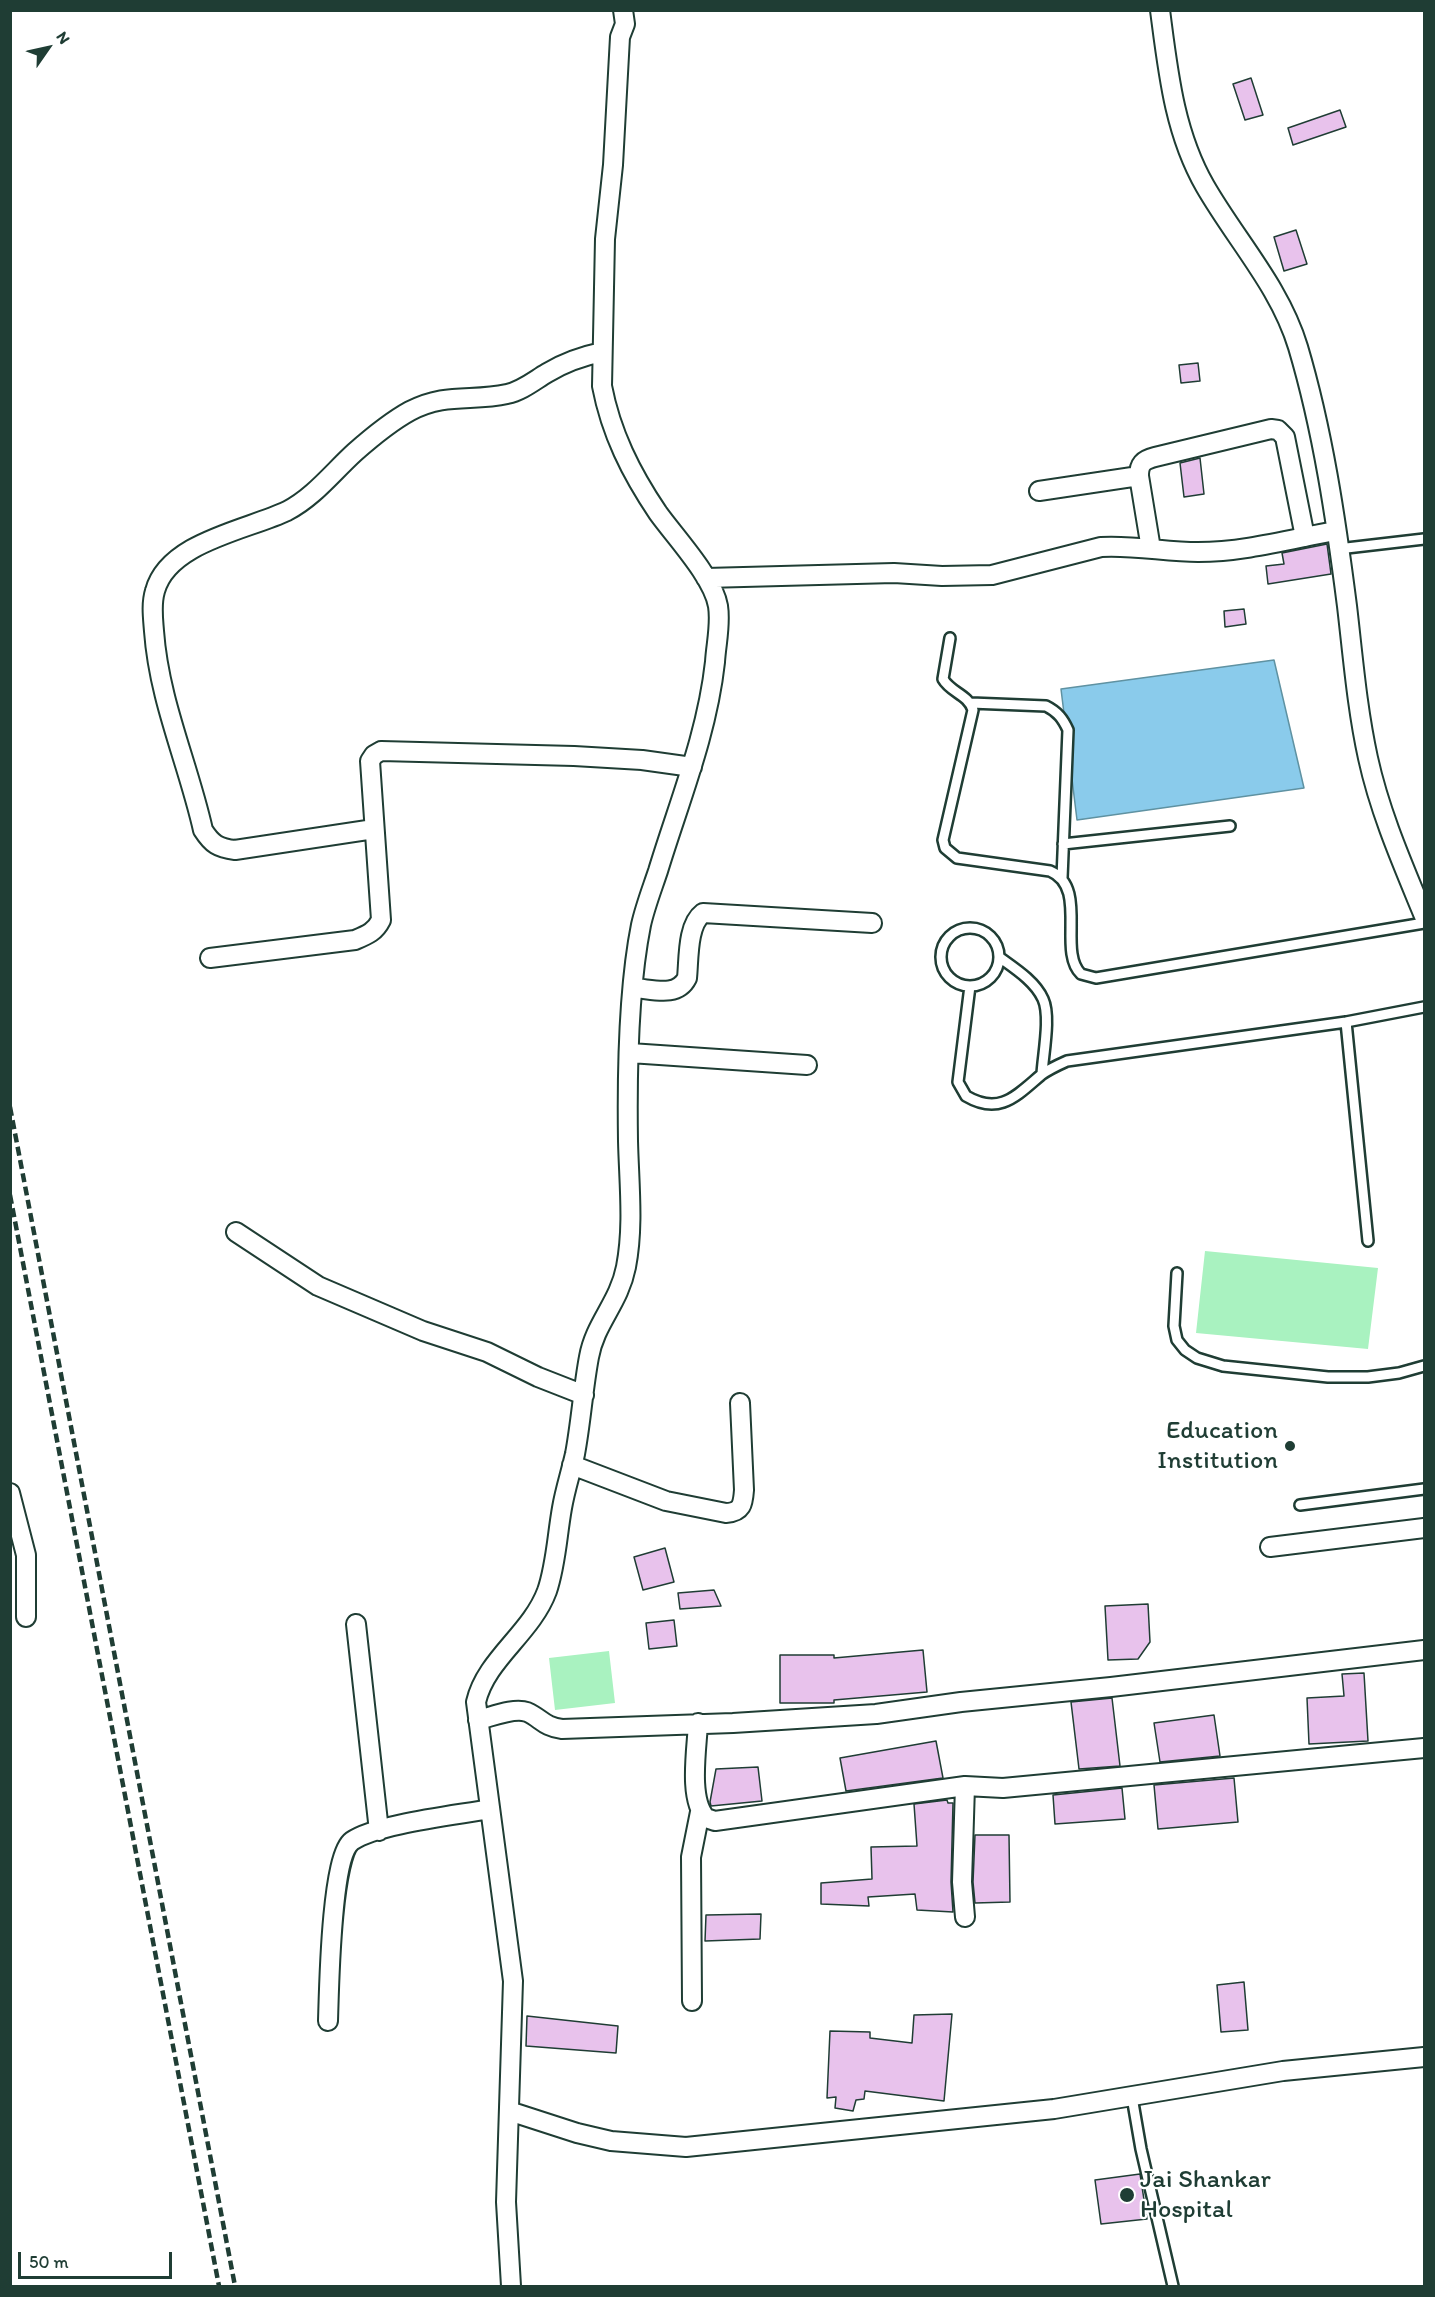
<!DOCTYPE html>
<style>
body{margin:0}
#map{position:relative;width:1435px;height:2297px;overflow:hidden;background:#fff;font-family:Itim,sans-serif}
canvas{display:block}
.frame{position:absolute;inset:0;border:12px solid #1f3d34;pointer-events:none}
.north{position:absolute;left:18px;top:18px;width:60px;height:60px;-webkit-text-stroke:4px #fff;paint-order:stroke;rotate:56deg;font-size:16px;font-weight:700;line-height:24px;text-align:center;color:#1f3d34}
.north::after{content:'';display:block;margin:auto;width:21px;height:27px;background:#1f3d34;clip-path:polygon(50% 0,100% 100%,50% 72%,0 100%)}
.scale{position:absolute;left:18px;top:2252px;width:154px;height:27px;box-sizing:border-box;border:3px solid #1f3d34;border-top:0;padding-left:8px;font-size:18px;line-height:21px;white-space:nowrap;color:#1f3d34;-webkit-text-stroke:4px #fff;paint-order:stroke}
</style>
<div id="map">
<canvas width="1435" height="2297"></canvas>
<div class="frame"></div>
<div class="north">N</div>
<div class="scale">50 m</div>
</div>
<script>
const ctx = document.querySelector('canvas').getContext('2d');
ctx.lineJoin = 'round';
function fill(path, color) {
  ctx.fillStyle = color;
  ctx.fill(path, 'evenodd');
}
function stroke(path, color, width, dash) {
  ctx.strokeStyle = color;
  ctx.lineWidth = width;
  ctx.lineCap = dash ? 'butt' : 'round';
  ctx.setLineDash(dash || []);
  ctx.stroke(path);
}
function drawText(font, color, halo, rows, align = 'center') {
  ctx.font = font + ' Itim,sans-serif';
  ctx.lineWidth = 4.5;
  ctx.setLineDash([]);
  ctx.textBaseline = 'middle';
  ctx.strokeStyle = halo;
  ctx.fillStyle = color;
  for (const [text, x, y, turn = 0] of rows) {
    ctx.save();
    ctx.translate(x, y);
    ctx.rotate((+turn || 0) * Math.PI / 180);
    ctx.textAlign = isNaN(turn) ? turn : align;
    if (halo) ctx.strokeText(text, 0, 0);
    ctx.fillText(text, 0, 0);
    ctx.restore();
  }
}
fill(new Path2D(`
 M1205,1251l173,17 -10,81 -172,-16z
 M609,1651l6,52 -60,7 -6,-52z`), '#a9f2c0');
const water = new Path2D(`
 M1274,660l30,128 -227,32 -16,-131z`);
fill(water, '#8acbeb');
stroke(water, '#5f92a2', 1.5);
const building = new Path2D(`
 M1251,78l12,37 -18,5 -12,-36z
 M1340,110l6,17 -53,18 -5,-17z
 M1296,230l11,34 -23,7 -10,-34z
 M1198,363l2,18 -19,2 -2,-18z
 M1200,458l4,36 -20,3 -4,-34z
 M1327,544l4,30 -63,10 -2,-18 18,-2 -2,-11z
 M1244,609l2,15 -21,3 -1,-16z
 M665,1548l9,34 -31,8 -9,-33z
 M714,1590l7,16 -41,3 -2,-16z
 M1148,1604l2,38 -12,17 -30,1 -3,-54z
 M674,1620l3,26 -28,3 -3,-26z
 M923,1650l4,42 -93,8v3h-54v-48h54v3z
 M1364,1673l4,68 -59,3 -2,-46 37,-2 -2,-22z
 M1112,1698l8,68 -41,3 -8,-67z
 M1214,1715l6,41 -60,6 -6,-39z
 M936,1741l7,37 -97,13 -6,-33z
 M758,1767l4,34 -51,5 -1,-4 6,-33z
 M1234,1778l4,44 -80,7 -4,-44z
 M1122,1788l3,31 -70,5 -2,-29z
 M947,1800l1,3h5l-2,79 2,30 -36,-2 -2,-16 -47,3 1,9 -48,-2v-21l51,-4 -1,-32 46,-1 -3,-42z
 M975,1835h34l1,67 -35,1 -2,-21z
 M761,1914l-1,25 -55,2 1,-26z
 M1244,1982l4,48 -27,2 -4,-47z
 M952,2014l-8,87 -79,-10 -1,8 -8,1 -3,11 -18,-3 1,-11 -9,1 3,-67 40,1v6l42,5 2,-28z
 M527,2016l91,10 -2,27 -90,-7z
 M1140,2174l7,45 -46,5 -6,-44z`);
fill(building, '#e8c2ec');
stroke(building, '#1f3d34', 1.5);
const lane = new Path2D(`
 M1338,549l86,-10
 M950,638l-7,41c8,14 25,15 30,31l-30,130 2,8 12,10 93,13c39,16 7,80 31,103l15,4 328,-55
 M971,703l75,3c12,6 17,13 22,24l-6,148
 M1063,844l167,-18
 M941 957a29 29 0 1 1 58 0a29 29 0 1 1-58 0Z
 M999,957c15,11 36,24 44,42 8,17 0,56 -1,75
 M970,986l-12,96 8,14c34,20 51,-1 75,-21 8,-6 17,-10 26,-14l279,-39 78,-15
 M1346,1022l22,219
 M1177,1273l-3,53 3,14 8,10 12,8 26,8 105,11h40l31,-4 25,-7
 M1300,1505l124,-16
 M1132,2097l9,52 32,137`);
const street = new Path2D(`
 M1160,10c8,61 14,122 45,176 31,54 75,101 93,161 25,84 38,173 49,259 6,51 10,102 21,152 12,55 35,107 56,158
 M1039,491l100,-15
 M1151,549l-12,-73c0,-12 4,-16 16,-19l116,-28 7,1 7,7 20,100
 M706,578l188,-5 48,3 50,-1 109,-28c33,-2 65,5 97,5 46,0 93,-13 137,-21
 M374,829l-139,21c-17,-2 -23,-6 -32,-20 -15,-67 -44,-129 -49,-199 -1,-13 -3,-27 1,-40 13,-49 92,-61 132,-80 27,-14 46,-39 68,-59 17,-15 35,-30 55,-41 36,-19 62,-9 97,-17 15,-3 28,-14 40,-21 18,-11 36,-17 55,-21
 M210,958l145,-18c12,-5 20,-8 26,-20l-11,-159 4,-6 7,-4 193,5 68,4 50,7
 M634,988c18,1 43,10 53,-10 2,-19 0,-53 16,-65l169,10
 M630,1053l177,12
 M236,1232l82,54 105,45 64,21 51,25 46,18
 M572,1465l94,36 60,12c16,-1 17,-9 18,-23l-4,-87
 M10,1493l16,62v62
 M1270,1547l154,-19
 M356,1624l23,207
 M478,1720c13,-3 36,-13 49,-8 14,6 17,15 35,17l171,-6 143,-9 85,-12 150,-15 313,-37
 M698,1723c-1,25 -10,76 8,95l9,3 250,-35 38,2 421,-40
 M965,1786l-3,96 3,35
 M692,2001l-1,-144 9,-45
 M328,2021c1,-30 3,-165 24,-180 24,-17 106,-26 138,-32
 M509,2111l68,22 34,8 75,6 368,-38 229,-38 141,-14
 M511,2286l-5,-84 7,-221 -37,-279c10,-43 55,-68 71,-111 9,-26 10,-55 15,-83 3,-18 9,-36 13,-54 6,-32 8,-65 14,-97 6,-34 30,-54 37,-90 8,-41 3,-84 2,-126 -1,-66 0,-151 13,-216 4,-18 11,-36 17,-54 21,-69 49,-136 57,-209 1,-18 6,-37 3,-56 -5,-29 -42,-68 -60,-93 -27,-40 -47,-80 -56,-127l3,-147 8,-74 7,-128 5,-13 -2,-14`);
stroke(lane, '#1f3d34', 14);
stroke(street, '#1f3d34', 22);
stroke(lane, '#fff', 9);
stroke(street, '#fff', 18);
stroke(new Path2D(`
 M10,1107l225,1179
 M10,1195l209,1091`), '#1f3d34', 4.5, [9, 4.5]);
for (const [x, y, r, color] of [
 [1290,1446,6,"#1f3d34"],
 [1127,2195,8,"#1f3d34"]
]) {
  const dot = new Path2D();
  dot.arc(x, y, r, 0, 2 * Math.PI);
  ctx.fillStyle = color;
  ctx.fill(dot);
  stroke(dot, '#fff', 2);
}
drawText('26px', '#1f3d34', '#fff', [
 ["Education",1278,1431],
 ["Institution",1278,1461],
 ["Jai Shankar",1140,2180,"left"],
 ["Hospital",1140,2210,"left"]
], 'right');
</script>
